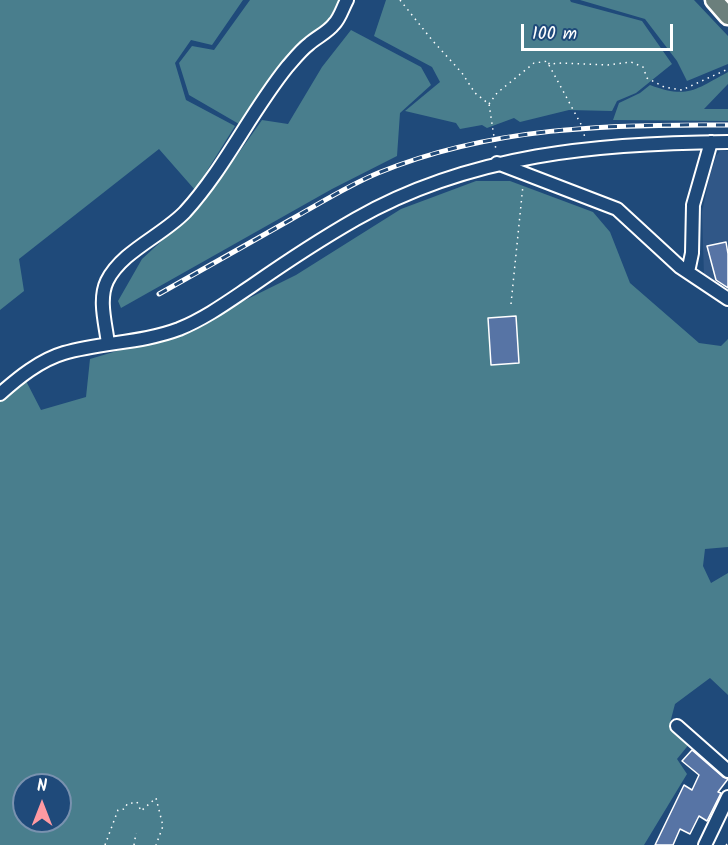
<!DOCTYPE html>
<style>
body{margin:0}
#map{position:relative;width:728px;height:845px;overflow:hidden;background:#1f4a7a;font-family:Kalam,sans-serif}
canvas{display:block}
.north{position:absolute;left:12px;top:773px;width:60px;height:60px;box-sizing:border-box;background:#1f4a7a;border:2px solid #7992af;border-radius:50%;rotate:0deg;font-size:16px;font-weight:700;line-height:24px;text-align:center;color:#fff}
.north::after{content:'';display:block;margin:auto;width:21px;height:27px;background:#ff9aa2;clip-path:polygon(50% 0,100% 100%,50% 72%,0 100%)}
.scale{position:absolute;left:521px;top:24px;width:152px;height:27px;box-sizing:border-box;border:3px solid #fff;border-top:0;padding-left:8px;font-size:18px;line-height:21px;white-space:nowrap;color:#fff;-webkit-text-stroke:4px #1f4a7a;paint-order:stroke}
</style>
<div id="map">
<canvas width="728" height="845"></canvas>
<div class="north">N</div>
<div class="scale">100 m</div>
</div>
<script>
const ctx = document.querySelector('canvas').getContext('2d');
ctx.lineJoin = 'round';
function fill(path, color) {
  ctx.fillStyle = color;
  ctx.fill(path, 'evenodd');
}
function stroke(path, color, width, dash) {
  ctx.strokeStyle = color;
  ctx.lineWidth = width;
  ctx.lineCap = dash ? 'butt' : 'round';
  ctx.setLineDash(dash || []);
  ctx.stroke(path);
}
fill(new Path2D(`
 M720,151h8v140l-24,-16 -2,-63 7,-33 7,-23z`), '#305787');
fill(new Path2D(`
 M0,0h243l-31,45 -21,-5 -16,23 11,37 49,26 -40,64 -36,-41 -140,110 5,32 -24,19z
 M250,0h89l-10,20 -41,36 -49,68 -50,-29 -10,-32 13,-17 22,4z
 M386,0h184l1,2 71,19 30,43 -36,29 -19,8 -5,10 -43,-1 -49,12 -6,-4 -27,10 -5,-3 -22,4 -4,-6 -51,-12 35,-29 -8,-15 -58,-31z
 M580,0h114l34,36v28l-41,17 -10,-20 -32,-42z
 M351,30l70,37 10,18 -31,28 -3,43 -65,33 -211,119 -3,-7 24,-42 62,-57 58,-82 26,4 34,-57z
 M728,72v12l-24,25h24v12l-115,-1 6,-17 21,-10 10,-8c37,14 45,5 78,-13z
 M476,181h34l83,31 17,20 20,51 69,60 22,3 7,-7v208l-23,2 -2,17 8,17 17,-10v122l-18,-17 -35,26 -5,19 20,20 -13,16 10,15 -43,71h-644v-445l25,-21 16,31 45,-13 4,-38 60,-18 65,-26 81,-40 105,-66zM24,785h36v36h-36z`), '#497e8d');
const building = new Path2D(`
 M726,242l2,12v34l-12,-8 -9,-34z
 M516,316l3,47 -28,2 -3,-47z
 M692,750l31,27 5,2 -10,13 3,1 -14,28 -8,-5 -9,18 -10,-5 -7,16h-18l29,-60 8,5 7,-15 -17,-14z`);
fill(building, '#5774a5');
stroke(building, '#fff', 1.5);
const minor = new Path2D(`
 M497,163l120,46 63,58 48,32
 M688,272l4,-19 1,-48 18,-63
 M108,344c-2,-19 -10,-44 -1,-63 15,-30 55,-45 78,-69 40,-44 65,-99 102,-145 7,-8 14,-17 22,-23 8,-7 19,-12 25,-20 6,-6 9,-17 13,-24
 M0,394c18,-16 40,-34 64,-41 38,-11 78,-10 115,-24 27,-11 50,-28 74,-44 33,-23 68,-46 103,-66 114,-65 243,-76 372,-77
 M677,726l51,45
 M705,845l23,-48`);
const highway = new Path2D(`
 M714,0l14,16`);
stroke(minor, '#fff', 16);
stroke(highway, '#fff', 21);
stroke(new Path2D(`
 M400,0l32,40 30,33 13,20 14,11 7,46
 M549,65l34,63 2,11
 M489,104l8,-11 37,-30 15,-2v3l13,-1 46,2 23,-3 12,5 4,11 17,9 18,3 46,-21
 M511,304l12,-119
 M105,845l13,-35 7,-1 2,-5 10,-2 4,9 15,-13 7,28 -7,19
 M134,845l2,-12
 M726,845l2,-2`), '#fff', 1.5, [1.5, 4.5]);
stroke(minor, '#1f4a7a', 12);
stroke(highway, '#6b7f7c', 16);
const rail = new Path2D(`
 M159,294c43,-24 87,-49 131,-74 29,-16 57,-34 88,-47 112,-46 231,-49 350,-48`);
stroke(rail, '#fff', 5);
stroke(rail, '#1f4a7a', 3, [9]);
</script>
